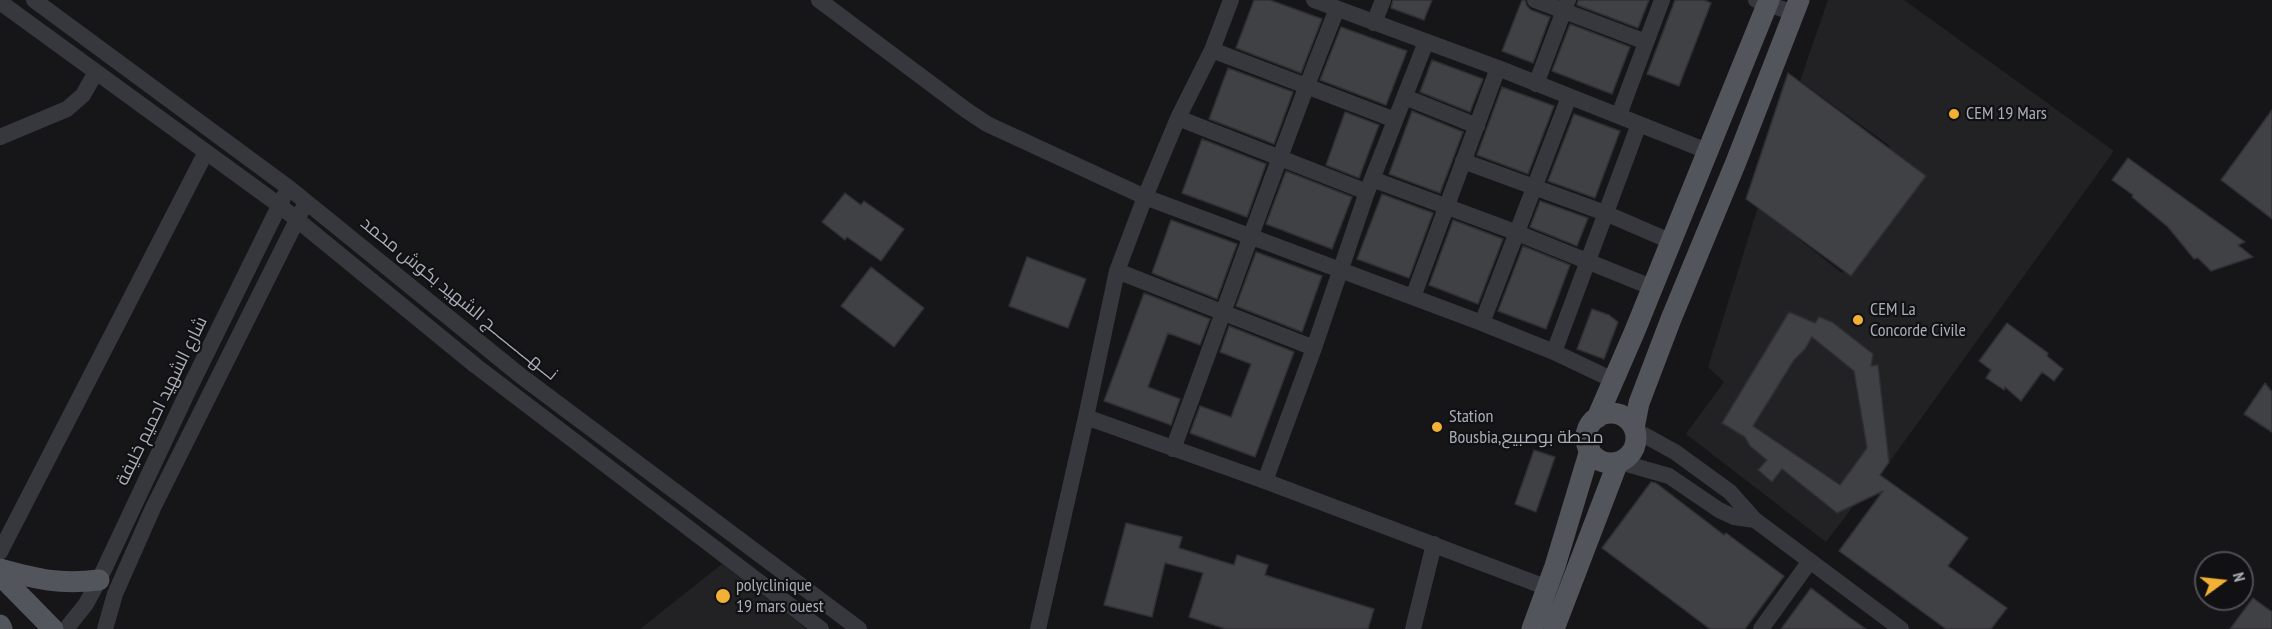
<!DOCTYPE html>
<meta charset="utf-8">
<style>
body{margin:0}
#map{position:relative;width:2272px;height:629px;overflow:hidden;background:#161618;font-family:"PT Sans Narrow",sans-serif}
canvas{display:block}
.north{position:absolute;left:2194px;top:551px;width:60px;height:60px;box-sizing:border-box;background:#111113;border:2px solid #4d4f55;border-radius:50%;rotate:75deg;font-size:16px;font-weight:700;line-height:24px;text-align:center;color:#a8adb8}
.north::after{content:'';display:block;margin:auto;width:21px;height:27px;background:#f2b134;clip-path:polygon(50% 0,100% 100%,50% 72%,0 100%)}
</style>
<div id="map">
<canvas width="2272" height="629"></canvas>
<div class="north">N</div>
</div>
<script>
const ctx = document.querySelector('canvas').getContext('2d');
ctx.lineJoin = 'round';
function fill(path, color) {
  ctx.fillStyle = color;
  ctx.fill(path, 'evenodd');
}
function stroke(path, color, width, dash) {
  ctx.strokeStyle = color;
  ctx.lineWidth = width;
  ctx.lineCap = dash ? 'butt' : 'round';
  ctx.setLineDash(dash || []);
  ctx.stroke(path);
}
function drawText(font, color, halo, rows, align = 'center') {
  ctx.font = font + ' "PT Sans Narrow",Cairo,sans-serif';
  ctx.lineWidth = 4.5;
  ctx.setLineDash([]);
  ctx.textBaseline = 'middle';
  ctx.strokeStyle = halo;
  ctx.fillStyle = color;
  for (const [text, x, y, turn = 0] of rows) {
    ctx.save();
    ctx.translate(x, y);
    ctx.rotate((+turn || 0) * Math.PI / 180);
    ctx.textAlign = isNaN(turn) ? turn : align;
    if (halo) ctx.strokeText(text, 0, 0);
    ctx.fillText(text, 0, 0);
    ctx.restore();
  }
}
fill(new Path2D(`
 M1828,0h76l210,151 -252,349 -8,5 -28,37 -140,-108 38,-52 -16,-15 50,-160 84,66 54,-72 -28,-21 22,-34 -90,-65z
 M722,564l85,65h-167z`), '#222225');
const building = new Path2D(`
 M1254,0h16l52,19 -21,54 -65,-25z
 M1393,0h39l-8,20 -33,-12z
 M1522,0h3l2,6 4,4 19,7 -17,46 -31,-12z
 M1578,0h71l-11,28 -61,-23z
 M1675,0h29l7,3 -32,83 -32,-12z
 M1570,24l60,23 -18,47 -60,-23z
 M1341,27l66,24 -21,54 -66,-25z
 M1432,60l51,19 -13,33 -50,-20z
 M1228,68l65,24 -19,52 -65,-25z
 M1788,73l138,103 -75,100 -105,-77z
 M1502,87l52,19 -26,68 -51,-19z
 M2272,110v109l-51,-39z
 M1412,111l51,21 -23,61 -51,-19z
 M1345,112l34,13 -20,53 -33,-13z
 M1574,114l46,17 -25,67 -47,-17z
 M1202,139l64,25 -19,53 -65,-24z
 M2128,158l117,84 -7,3 15,12 -42,14 -13,-13 -4,1 -26,-32 -36,-30 1,-2 -21,-15z
 M1286,171l66,26 -20,52 -66,-25z
 M845,193l16,12 3,-4 40,28 -23,32 -34,-24 -2,3 -23,-18z
 M1382,194l51,19 -24,65 -52,-19z
 M1540,201l48,17 -11,28 -47,-19z
 M1171,220l66,24 -20,55 -65,-26z
 M1453,220l50,19 -25,65 -49,-19z
 M1523,246l47,19 -24,64 -48,-18z
 M1256,252l66,24 -20,56 -66,-26z
 M1027,257l59,22 -18,49 -59,-22z
 M871,267l53,41 -30,39 -53,-41z
 M1144,293l66,26 -10,26 -32,-12 -20,54 32,12 -9,26 -67,-24z
 M1592,309l17,6 9,7 -14,37 -27,-10z
 M1789,312l26,11 4,-6 13,5 41,32 -2,12 7,-1 11,97 -9,13 88,63 -20,28 59,42 -16,21h-45l-107,-78 44,-60 -46,22 -55,-44 -10,13 -14,-12 9,-10 -17,-14 -5,-9 -23,-14zM1812,337l42,34 13,77 -27,37 -87,-59 41,-66 11,-11z
 M2007,323l41,30 -1,3 16,13 -9,12 -12,-9 -21,29 -16,-14 -1,3 -18,-12 5,-8 -12,-9z
 M1229,326l65,26 -39,105 -65,-24 10,-27 31,11 20,-53 -31,-12z
 M2265,383l7,9v40l-28,-18z
 M1534,450l21,7 -19,55 -21,-8z
 M1651,482l5,1 68,52 2,-2 58,43 -39,53h-35l-108,-81z
 M1126,523l56,14 -3,11 55,17 3,-10 31,10 -3,10 109,34 -6,20h-142l-37,-12 14,-44 -38,-10 -13,54 -48,-12z
 M1811,588l38,29 17,12h-85z
 M2253,598l19,14v17h-42z`);
fill(building, '#404145');
stroke(building, '#303034', 1.5);
stroke(new Path2D(`
 M34,0l255,188 232,188 338,253
 M819,0l147,110 21,14 158,73 337,126 72,29 59,28
 M1231,0l-19,50 -34,68 -33,79 -28,74 -31,146 179,64 283,107
 M1314,0l184,68 209,83
 M1535,0l111,42
 M1756,0l38,13
 M0,2l279,203 197,161 345,263
 M1374,23l9,-23
 M1212,50l183,70
 M1536,84l32,-84
 M1405,97l72,29
 M1619,115l43,-115
 M1178,118l189,74
 M0,137l67,-28 16,-14 13,-23
 M1463,161l142,52 65,28
 M1372,179l143,53 136,55
 M1117,271l197,77
 M1413,297l85,-229
 M1482,323l87,-226
 M1554,352l85,-228
 M1635,430l40,22 55,40 25,28 146,109
 M1173,449c55,-147 105,-294 164,-440
 M1620,462l49,14 50,34 15,7 21,3
 M1265,481l49,-133 53,-156 59,-150
 M0,552l206,-400
 M66,629l20,-25 13,-24 90,-191 95,-193
 M105,629l10,-35 38,-86 149,-298
 M1038,629l48,-212
 M1413,629l21,-85
 M1761,629l49,-68`), '#37383d', 16);
stroke(new Path2D(`
 M1586 438a25 25 0 1 1 50 0a25 25 0 1 1-50 0Z
 M1597,418l37,-85 135,-333
 M1634,428l5,-25 32,-84 65,-157 63,-162
 M0,569c37,10 59,16 99,11
 M0,575l53,54
 M0,625l2,4
 M1532,629l23,-63 35,-116
 M1554,629l64,-167`), '#53555c', 21);
for (const [x, y, r, color] of [
 [1954,114,6,"#f2b134"],
 [1858,320,6,"#f2b134"],
 [1437,427,6,"#f2b134"],
 [723,596,8,"#f2b134"]
]) {
  const dot = new Path2D();
  dot.arc(x, y, r, 0, 2 * Math.PI);
  ctx.fillStyle = color;
  ctx.fill(dot);
  stroke(dot, '#111113', 2);
}
drawText('18px', '#a8adb8', '#111113', [
 ["CEM 19 Mars",1966,114],
 ["CEM La",1870,310],
 ["Concorde Civile",1870,331],
 ["Station",1449,417],
 ["Bousbia,محطة بوصبيع",1449,438],
 ["polyclinique",736,586],
 ["19 mars ouest",736,607]
], 'left');
drawText('18px', '#a8adb8', '#111113', [
 ["نـــهـــــــــــج الشهيد بكوش محمد",459,299,39],
 ["شارع الشهيد احميم خليفة",162,401,-64]
]);
</script>
